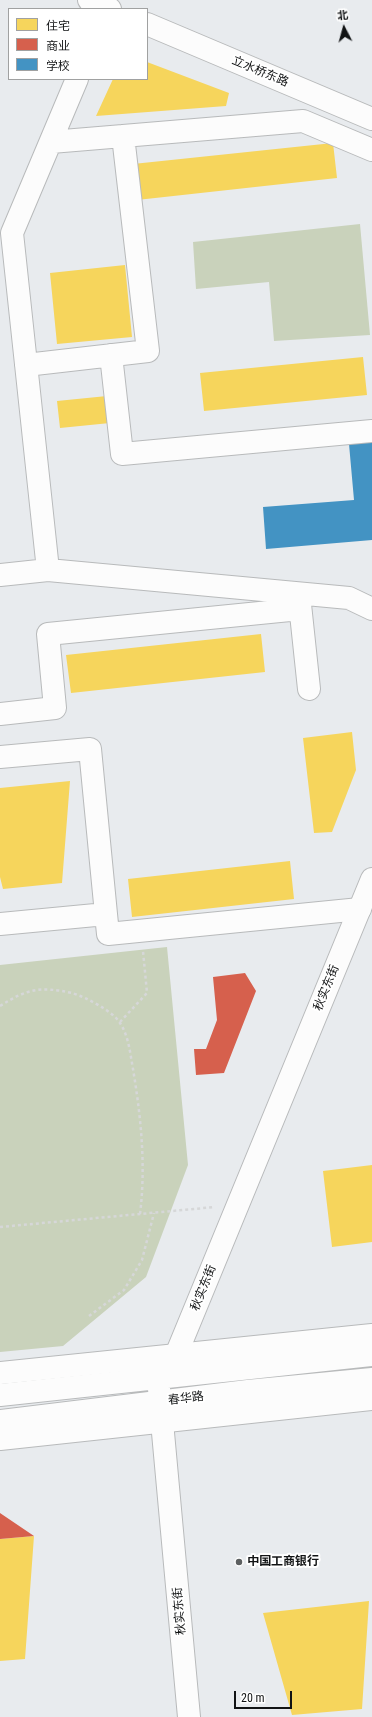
<!DOCTYPE html>
<meta charset="utf-8">
<style>
body{margin:0}
#map{position:relative;width:372px;height:1717px;overflow:hidden;background:#e8ebee;font-family:"Roboto Condensed","Noto Sans SC",sans-serif}
canvas{display:block}
.legend{position:absolute;left:8px;top:8px;width:140px;height:72px;box-sizing:border-box;background:#fff;border:1px solid #a0a1a1;margin:0;padding:5px 7px;list-style:none;font-size:12px;color:#111314}
.legend li{display:flex;align-items:center;gap:8px;height:20px}
.legend b{width:20px;border:1px solid #a0a1a1}
.north{position:absolute;left:324px;top:8px;width:40px;height:40px;-webkit-text-stroke:3px #fff;paint-order:stroke;rotate:354deg;font-size:11px;font-weight:700;line-height:16px;text-align:center;color:#111314}
.north::after{content:'';display:block;margin:auto;width:14px;height:18px;background:#111314;clip-path:polygon(50% 0,100% 100%,50% 72%,0 100%)}
.scale{position:absolute;left:234px;top:1691px;width:58px;height:18px;box-sizing:border-box;border:2px solid #111314;border-top:0;padding-left:5px;font-size:12px;line-height:14px;white-space:nowrap;color:#111314;-webkit-text-stroke:3px #fff;paint-order:stroke}
</style>
<div id="map">
<canvas width="372" height="1717"></canvas>
<ul class="legend">
<li><b style="height:11px;background:#f6d55c"></b>住宅</li>
<li><b style="height:11px;background:#d6604d"></b>商业</li>
<li><b style="height:11px;background:#4393c3"></b>学校</li>
</ul>
<div class="north">北</div>
<div class="scale">20 m</div>
</div>
<script>
const ctx = document.querySelector('canvas').getContext('2d');
ctx.lineJoin = 'round';
function fill(path, color) {
  ctx.fillStyle = color;
  ctx.fill(path, 'evenodd');
}
function stroke(path, color, width, dash) {
  ctx.strokeStyle = color;
  ctx.lineWidth = width;
  ctx.lineCap = dash ? 'butt' : 'round';
  ctx.setLineDash(dash || []);
  ctx.stroke(path);
}
function drawText(font, color, halo, rows, align = 'center') {
  ctx.font = font + ' "Roboto Condensed","Noto Sans SC",sans-serif';
  ctx.lineWidth = 4;
  ctx.setLineDash([]);
  ctx.textBaseline = 'middle';
  ctx.strokeStyle = halo;
  ctx.fillStyle = color;
  for (const [text, x, y, turn = 0] of rows) {
    ctx.save();
    ctx.translate(x, y);
    ctx.rotate((+turn || 0) * Math.PI / 180);
    ctx.textAlign = isNaN(turn) ? turn : align;
    if (halo) ctx.strokeText(text, 0, 0);
    ctx.fillText(text, 0, 0);
    ctx.restore();
  }
}
fill(new Path2D(`
 M360,224l10,111 -96,6 -5,-59 -73,7 -3,-47z
 M167,947l21,218 -42,112 -83,69 -63,6v-387z`), '#c9d2bb');
fill(new Path2D(`
 M147,62l82,31 -3,13 -130,10 17,-37h34z
 M333,143l4,35 -200,22 -4,-36z
 M125,265l7,72 -75,7 -7,-71z
 M363,357l4,38 -163,16 -4,-38z
 M107,396l3,27 -50,5 -3,-27z
 M261,634l4,38 -194,21 -5,-38z
 M352,732l4,38 -24,62 -18,1 -11,-95z
 M70,781l-8,102 -59,6 -3,-12v-89z
 M290,861l4,38 -162,18 -4,-38z
 M372,1165v77l-40,5 -9,-76z
 M34,1536l-9,123 -25,2v-122z
 M369,1601l-7,108 -70,6 -29,-102z`), '#f6d55c');
fill(new Path2D(`
 M245,973l11,18 -32,82 -28,2 -2,-26h12l11,-29 -4,-43z
 M0,1513l34,23 -34,3z`), '#d6604d');
fill(new Path2D(`
 M372,442v98l-106,9 -3,-42 91,-7 -5,-56z`), '#4393c3');
const minor = new Path2D(`
 M89,0l21,9
 M147,24l225,95
 M51,142l252,-21 69,29
 M111,355l11,99 250,-23
 M26,365l122,-14 -25,-215
 M48,570l-36,-337 65,-154
 M0,575l48,-5 301,28 23,11
 M299,595l10,94
 M0,714l55,-6 -7,-74 252,-25
 M0,757l90,-8 16,165
 M0,924l106,-10 2,20 252,-25
 M0,1373l372,-38
 M0,1439l372,-40`);
const tertiary = new Path2D(`
 M0,1395l372,-40
 M0,1421l248,-30 124,-12
 M189,1717l-31,-339 18,-23 196,-476`);
stroke(minor, '#b8babb', 24);
stroke(tertiary, '#b8babb', 24);
stroke(new Path2D(`
 M0,1006c27,-17 40,-20 72,-13 13,4 41,18 48,30 9,14 10,30 13,46 8,48 13,97 7,145
 M120,1022l27,-29 -4,-42
 M0,1227l215,-20
 M89,1316l35,-26 18,-30 12,-47`), '#d6d7d8', 2.5, [3, 3]);
stroke(minor, '#fcfcfc', 22);
stroke(tertiary, '#fcfcfc', 22);
for (const [x, y, r, color] of [
 [239,1562,4,"#5c5f60"]
]) {
  const dot = new Path2D();
  dot.arc(x, y, r, 0, 2 * Math.PI);
  ctx.fillStyle = color;
  ctx.fill(dot);
  stroke(dot, '#fff', 1.5);
}
drawText('12px', '#111314', '#fff', [
 ["立水桥东路",260,72,23],
 ["秋实东街",327,988,-68],
 ["秋实东街",204,1288,-68],
 ["春华路",186,1399,-7],
 ["秋实东街",180,1611,-95]
]);
drawText('bold 12px', '#111314', '#fff', [
 ["中国工商银行",247,1562]
], 'left');
</script>
